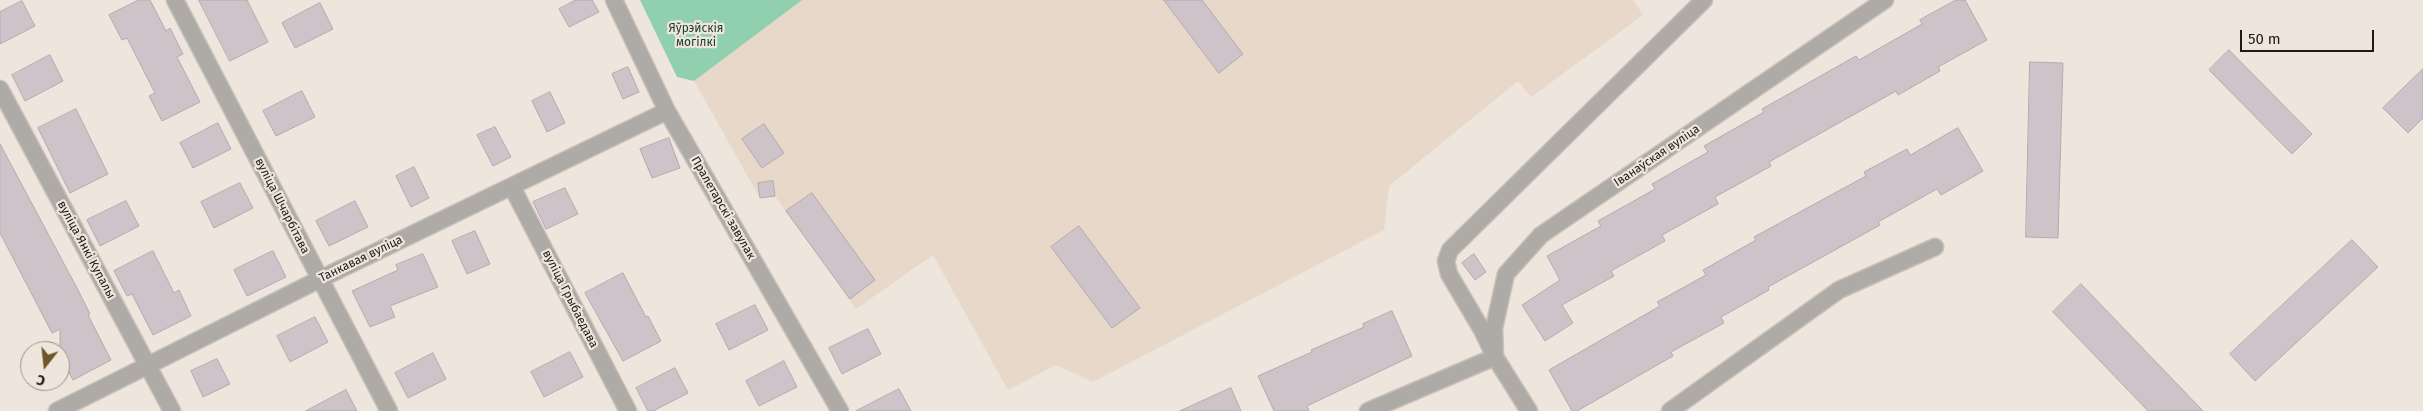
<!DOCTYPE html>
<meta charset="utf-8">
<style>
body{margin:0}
#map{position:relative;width:2423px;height:411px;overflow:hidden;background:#eee5dd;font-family:"Fira Sans",sans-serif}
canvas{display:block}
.north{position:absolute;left:20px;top:341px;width:50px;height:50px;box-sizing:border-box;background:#eee5dd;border:1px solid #9a938d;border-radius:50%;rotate:196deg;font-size:14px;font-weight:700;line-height:20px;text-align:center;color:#1c1916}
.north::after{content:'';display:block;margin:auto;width:18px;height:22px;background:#6e5827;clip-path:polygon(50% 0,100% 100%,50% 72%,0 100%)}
.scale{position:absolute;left:2240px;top:30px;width:134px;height:22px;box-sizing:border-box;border:2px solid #1c1916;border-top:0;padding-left:6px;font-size:15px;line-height:18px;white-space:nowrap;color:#1c1916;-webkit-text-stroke:4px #eee5dd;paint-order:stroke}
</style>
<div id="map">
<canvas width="2423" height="411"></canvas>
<div class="north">С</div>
<div class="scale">50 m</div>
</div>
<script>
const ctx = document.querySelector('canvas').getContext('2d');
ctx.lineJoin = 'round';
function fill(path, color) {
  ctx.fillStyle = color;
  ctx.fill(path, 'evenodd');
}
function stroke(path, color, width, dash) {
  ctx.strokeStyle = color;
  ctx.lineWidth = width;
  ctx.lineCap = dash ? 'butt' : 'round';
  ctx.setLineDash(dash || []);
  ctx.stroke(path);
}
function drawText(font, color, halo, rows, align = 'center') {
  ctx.font = font + ' "Fira Sans",sans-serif';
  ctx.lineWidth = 4.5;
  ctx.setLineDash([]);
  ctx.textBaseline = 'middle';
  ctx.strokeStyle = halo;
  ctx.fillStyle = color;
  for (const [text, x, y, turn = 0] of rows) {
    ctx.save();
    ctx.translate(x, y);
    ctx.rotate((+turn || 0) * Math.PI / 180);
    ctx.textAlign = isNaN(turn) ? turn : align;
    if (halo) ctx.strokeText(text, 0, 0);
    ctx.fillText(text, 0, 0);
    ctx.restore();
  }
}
fill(new Path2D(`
 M800,0h833l10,15 -112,82 -13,-16 -129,105 -5,44 -291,152 -37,-17 -48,25 -75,-135 -77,54 -81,-113 -15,2 -66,-117z`), '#e7d8ca');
fill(new Path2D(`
 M640,0h162l-108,81 -17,-4z`), '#90d0ae');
const building = new Path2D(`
 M139,0h11l16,31 4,-3 13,26 -6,3 23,45 -38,19 -13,-25 6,-3 -28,-55 -5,2 -13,-25z
 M199,0h48l21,42 -38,19z
 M576,0h16l7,12 -30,15 -10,-18z
 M1164,0h38l41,54 -24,19z
 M1956,0h9l22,40 -49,27 2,4 -42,24 -2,-4 -127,71 2,4 -56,31 3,7 -56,31 3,6 -54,30 3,5 -52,29 11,18 -28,18 -23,-36 38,-25 -13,-24 54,-30 -3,-5 57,-32 -3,-5 56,-32 -4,-6 60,-34 -2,-3 94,-53 3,4 63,-36 -2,-4z
 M22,1l13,25 -35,18v-32z
 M320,3l13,26 -38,19 -13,-25z
 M2229,50l83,84 -20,20 -83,-84z
 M50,55l13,26 -38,20 -13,-26z
 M2030,62l33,1 -5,175 -32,-1z
 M628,67l11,25 -16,7 -11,-25z
 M2423,69v49l-15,15 -25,-25z
 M302,91l13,26 -39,19 -13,-25z
 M550,92l15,31 -18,9 -15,-31z
 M76,109l32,65 -38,19 -32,-65z
 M218,123l13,26 -38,19 -13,-25z
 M764,124l20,29 -22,15 -20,-29z
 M495,127l16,30 -18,9 -16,-31z
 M1958,128l25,43 -42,24 -4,-6 -59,33 2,3 -112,62 1,3 -48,27 3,6 -53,29 2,4 -96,55h-5l-23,-41 111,-64 -3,-4 49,-27 -3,-5 53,-30 -2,-3 112,-61 -2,-4 43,-23 3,6z
 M669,138l11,30 -28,10 -12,-29z
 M0,144l77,144 13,26 -2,1 23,45 -38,20 -13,-25v-26l-8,4 -52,-100z
 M414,167l15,31 -18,9 -15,-31z
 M773,181l2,15 -15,2 -2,-15z
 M240,183l13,25 -39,20 -13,-26z
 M565,188l13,26 -32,15 -13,-27z
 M812,193l63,87 -25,19 -64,-88z
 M126,201l13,25 -39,20 -13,-26z
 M355,201l13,26 -39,19 -13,-25z
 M1079,226l61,82 -28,20 -61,-81z
 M475,231l15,33 -23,10 -15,-33z
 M2352,240l26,27 -123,114 -25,-27z
 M153,251l21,42 5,-3 12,26 -38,19 -21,-41 -5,2 -13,-25z
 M273,251l13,26 -39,19 -13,-26z
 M423,254l15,33 -48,19 5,11 -25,10 -18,-36 46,-21 -2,-5z
 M1474,254l12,18 -11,8 -13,-17z
 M623,273l23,44 2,-1 13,25 -38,20 -38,-68z
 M2081,284l122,127h-55l-95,-99z
 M755,305l13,25 -39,20 -13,-26z
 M1392,311l20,45 -105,50 2,5h-35l-16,-35 54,-24 -1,-2 53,-23 -1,-3z
 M315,317l13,25 -38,20 -13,-26z
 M868,329l13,25 -39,20 -13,-26z
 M570,352l13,25 -39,20 -13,-25z
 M433,353l13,26 -38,19 -13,-25z
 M217,359l13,25 -27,13 -12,-26z
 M784,361l13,26 -38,19 -13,-25z
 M675,368l13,25 -35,18h-5l-12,-23z
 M1231,388l10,23h-61z
 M899,389l12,22h-55z
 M346,390l11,21h-51z`);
fill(building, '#cdc3c9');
stroke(building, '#b4aab0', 1);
const minor = new Path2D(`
 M175,0l214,411
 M614,0l53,111 173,300
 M0,89l172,322
 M512,187l116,224
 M57,411l263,-132 347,-168
 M1368,411l127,-54 -13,-27 -33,-56 -3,-13 4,-11 254,-250
 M1529,411l-34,-54 -1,-29 12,-54 35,-39 344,-235
 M1670,411l169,-121 96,-43`);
stroke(minor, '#c8c0b9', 19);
stroke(minor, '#aeaba7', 16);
drawText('12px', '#193d2c', '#eee5dd', [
 ["Яўрэйскія",696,29],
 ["могілкі",696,43]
]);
drawText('12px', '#1c1916', '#eee5dd', [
 ["Іванаўская вуліца",1657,156,-34],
 ["вуліца Шчарбітава",282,206,63],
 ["Пралетарскі завулак",723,208,60],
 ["вуліца Янкі Купалы",86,250,62],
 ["Танкавая вуліца",361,259,-26],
 ["вуліца Грыбаедава",570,299,63]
]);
</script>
